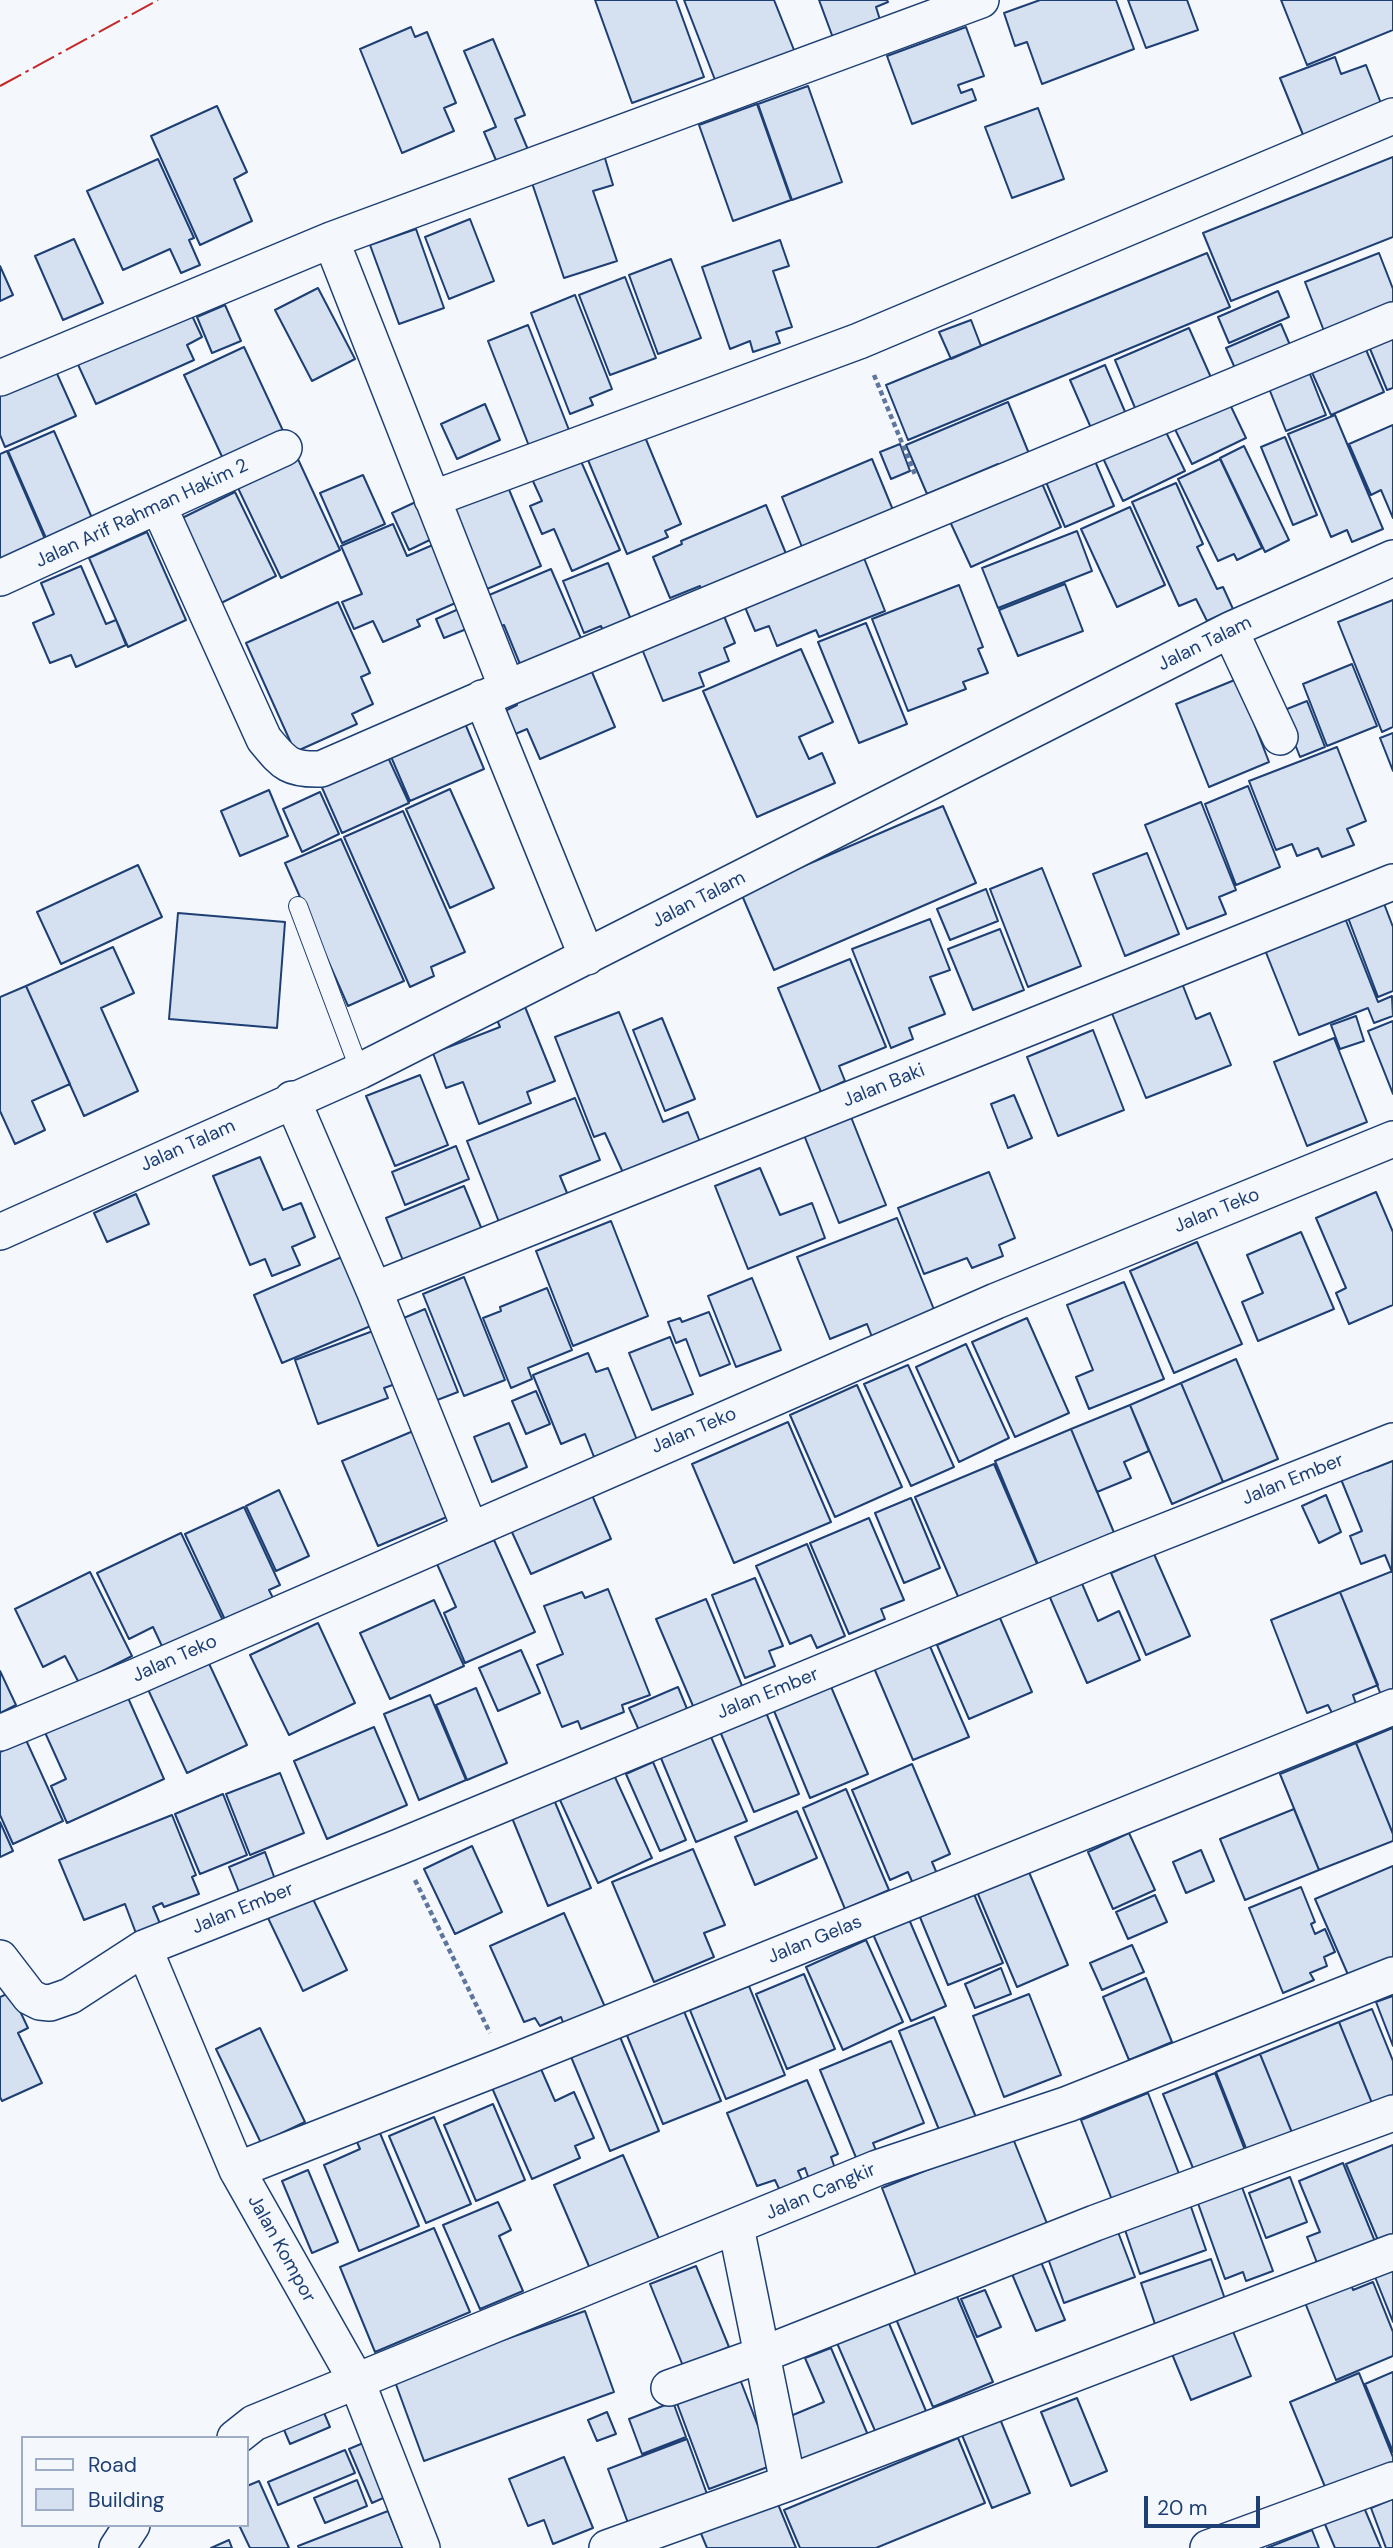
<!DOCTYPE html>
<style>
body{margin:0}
#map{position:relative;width:1393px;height:2548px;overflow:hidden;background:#f4f7fb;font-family:"DM Sans",sans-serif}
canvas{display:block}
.legend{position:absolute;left:21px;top:2436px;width:228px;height:91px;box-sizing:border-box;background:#f4f7fb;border:2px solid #9eadc5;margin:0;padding:9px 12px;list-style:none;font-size:21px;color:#1d3f73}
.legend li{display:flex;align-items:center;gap:14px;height:35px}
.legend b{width:35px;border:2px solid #9eadc5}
.scale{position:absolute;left:1144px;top:2496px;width:116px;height:32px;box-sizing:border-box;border:4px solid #1d3f73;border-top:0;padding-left:9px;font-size:21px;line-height:24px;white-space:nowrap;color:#1d3f73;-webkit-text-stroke:5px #f4f7fb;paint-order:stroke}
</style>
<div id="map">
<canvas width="1393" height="2548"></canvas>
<ul class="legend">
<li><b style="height:9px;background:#f4f7fb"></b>Road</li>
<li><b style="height:19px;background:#d5e0f0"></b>Building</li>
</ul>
<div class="scale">20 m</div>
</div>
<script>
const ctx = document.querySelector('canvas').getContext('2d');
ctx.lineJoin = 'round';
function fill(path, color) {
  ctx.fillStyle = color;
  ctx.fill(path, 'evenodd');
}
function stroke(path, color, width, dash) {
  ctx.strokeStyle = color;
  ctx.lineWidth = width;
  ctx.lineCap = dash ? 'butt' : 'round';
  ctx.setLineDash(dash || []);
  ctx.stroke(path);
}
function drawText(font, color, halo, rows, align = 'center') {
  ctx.font = font + ' "DM Sans",sans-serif';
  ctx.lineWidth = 5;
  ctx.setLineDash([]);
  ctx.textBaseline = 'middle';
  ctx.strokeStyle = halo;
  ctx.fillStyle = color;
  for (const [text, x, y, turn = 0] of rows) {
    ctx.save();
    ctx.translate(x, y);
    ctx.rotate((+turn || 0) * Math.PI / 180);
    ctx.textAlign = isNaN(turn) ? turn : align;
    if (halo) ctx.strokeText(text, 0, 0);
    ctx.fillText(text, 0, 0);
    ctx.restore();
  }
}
const building = new Path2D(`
 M595,0h81l28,77 -72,26z
 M684,0h90l22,55 -79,30z
 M819,0h68l1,2 -12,5 5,16 -45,23z
 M1040,0h76l18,49 -92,35 -15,-42 -12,4 -11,-33z
 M1128,0h59l11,30 -52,18z
 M1281,0h112v30l-86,35z
 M411,27l4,10 12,-5 29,71 -12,5 10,23 -52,22 -42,-104z
 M966,27l18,49 -26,9 3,8 11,-4 4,11 -64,24 -25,-68z
 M493,39l32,76 -10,4 14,33 -31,13 -14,-33 12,-5 -32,-76z
 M1335,57l6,17 25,-9 18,46 -78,31 -26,-64z
 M808,86l34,96 -50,18 -34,-96z
 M757,104l34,96 -58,21 -34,-96z
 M217,106l30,66 -13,7 18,42 -52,24 -49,-109z
 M1038,108l26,71 -52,19 -27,-71z
 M604,155l9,30 -20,6 24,70 -53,17 -33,-98z
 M1393,157v80l-162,64 -28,-68z
 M158,159l36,79 -5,2 11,25 -19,8 -11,-24 -47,21 -36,-79z
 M470,219l24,62 -45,18 -24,-62z
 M416,229l28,79 -45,16 -29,-79z
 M74,239l29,64 -40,17 -28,-64z
 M780,240l9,26 -16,5 19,56 -16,5 4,11 -27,9 -3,-11 -20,8 -28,-82z
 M1207,253l23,54 -322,133 -22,-55z
 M1379,253l14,36v15l-69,27 -19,-49z
 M671,259l30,79 -43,16 -29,-79z
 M0,266l13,29 -13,6z
 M625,277l31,81 -46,17 -31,-80z
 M318,288l37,71 -43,22 -37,-71z
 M1278,291l11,26 -60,26 -11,-26z
 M575,295l37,94 -22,9 3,7 -23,9 -39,-101z
 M225,305l16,36 -29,12 -15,-36z
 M188,307l14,30 -15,8 7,15 -98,44 -21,-46z
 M971,320l10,26 -30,13 -12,-27z
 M1281,324l12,28 -55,23 -12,-27z
 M528,325l41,105 -40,16 -41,-105z
 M1189,328l24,54 -75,33 -23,-55z
 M1393,333v55l-6,2 -19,-46z
 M1364,345l20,47 -53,23 -21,-47z
 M244,347l41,88 -60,28 -41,-88z
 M1304,359l22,56 -40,16 -22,-55z
 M1105,365l24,56 -34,16 -25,-57z
 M54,367l22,49 -71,31 -5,-12v-45z
 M1225,394l21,44 -54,26 -22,-45z
 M1008,402l24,59 -30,13 -4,-10 -71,30 -21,-49z
 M485,404l15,36 -43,19 -16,-35z
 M1335,415l48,114 -31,13 -5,-12 -16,7 -43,-103z
 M1393,425v93l-12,-28 -10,5 -22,-51z
 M1163,426l22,45 -62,30 -21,-45z
 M54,431l38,87 -46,20 -38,-87z
 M645,437l36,87 -16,7 3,6 -41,17 -39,-94z
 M1285,437l32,78 -24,10 -32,-78z
 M900,444l10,27 -19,8 -11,-27z
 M1244,446l45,94 -24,12 -45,-94z
 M7,451l38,88 -45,20v-105z
 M1092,454l22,52 -49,21 -22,-52z
 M297,457l43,93 -59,28 -44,-92z
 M580,459l40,91 -48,21 -18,-42 -12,5 -12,-28 12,-5 -10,-22z
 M872,459l23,56 -91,37 -22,-55z
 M1220,459l42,89 -25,12 -3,-6 -16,7 -40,-82z
 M1037,472l24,55 -90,40 -25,-54z
 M363,475l22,49 -43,19 -22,-50z
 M505,480l36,86 -54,23 -36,-86z
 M1176,483l27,61 -6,3 20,42 6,-2 10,22 -26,12 -11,-22 -17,7 -47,-104z
 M235,492l41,84 -61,30 -41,-84z
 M420,500l16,37 -27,13 -17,-37z
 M766,505l23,56 -85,35 -4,-10 -30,12 -17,-41 29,-13 -1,-3z
 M1130,507l35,78 -48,22 -36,-78z
 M393,524l14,32 28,-12 25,57 -43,19 3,6 -37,16 -10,-21 -19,8 -12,-27 20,-8 -21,-48z
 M1077,531l15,40 -94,37 -16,-40z
 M147,532l39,88 -58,27 -39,-89z
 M862,553l23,58 -66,26 -3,-7 -39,16 -8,-20 -14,5 -13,-31z
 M608,563l24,59 -28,11 -3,-7 -17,7 -21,-52z
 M81,566l25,58 10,-4 10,25 -50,22 -5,-12 -21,8 -17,-40 21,-9 -13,-31z
 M551,569l32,74 -61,26 -18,-44 -9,4 -13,-31z
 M1065,584l18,47 -65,25 -19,-46z
 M959,585l24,62 -5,2 10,24 -25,9 3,7 -58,22 -36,-92z
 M1393,600v127l-11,5 -44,-110z
 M338,602l32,71 -9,4 12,27 -21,10 5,10 -62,28 -49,-109z
 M461,608l8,20 -25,10 -8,-19z
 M724,616l11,27 -11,5 5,13 -30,12 5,13 -41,15 -21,-52z
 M866,623l41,101 -48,19 -41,-101z
 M801,649l32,73 -34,15 10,22 13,-6 13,30 -78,34 -54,-126z
 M1352,664l25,62 -50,20 -24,-62z
 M589,665l26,62 -75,32 -13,-30 -14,6 -10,-23 14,-7 -3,-7z
 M1237,679l32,83 -60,25 -33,-83z
 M1307,701l18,46 -25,10 -18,-46z
 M464,721l20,48 -74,32 -21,-49z
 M1393,733v38l-13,-33z
 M1337,747l29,74 -19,8 7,16 -32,12 -4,-9 -21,8 -5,-12 -16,6 -27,-69z
 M386,753l23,50 -67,30 -22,-50z
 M1248,786l32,81 -44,18 -31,-81z
 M450,789l44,99 -44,20 -44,-99z
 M269,790l19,46 -48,20 -19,-45z
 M320,792l19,42 -37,18 -19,-43z
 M1201,802l35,88 -17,7 7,17 -39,15 -42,-104z
 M943,806l33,77 -202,87 -33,-77z
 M403,811l62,141 -34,15 3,9 -24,11 -66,-150z
 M341,839l63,142 -56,25 -63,-143z
 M1147,853l32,81 -54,22 -32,-82z
 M138,865l24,52 -101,47 -24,-52z
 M1042,868l39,98 -53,21 -38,-98z
 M986,889l12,32 -48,19 -13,-31z
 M1383,901l10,26v64l-15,6 -31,-82z
 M178,913l107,9 -8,106 -108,-9z
 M1345,918l33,84 14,-6 1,20 -19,7 -6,-15 -69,27 -34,-85z
 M930,919l20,51 -20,7 15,37 -36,14 4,11 -22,9 -39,-99z
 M1000,929l24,61 -51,20 -25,-61z
 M113,947l21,46 -33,15 37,83 -54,25 -58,-130z
 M850,959l36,88 -47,19 6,15 -24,11 -43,-104z
 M1178,973l18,46 14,-6 21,52 -85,33 -39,-97z
 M26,986l44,98 -38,17 13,29 -30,14 -15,-33v-114z
 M521,997l34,84 -28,11 4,11 -52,21 -16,-42 -17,6 -13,-35 67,-26 -8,-19z
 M619,1012l44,110 25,-10 14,35 -77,30 -20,-44 -11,4 -39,-100z
 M1356,1016l8,25 -24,8 -9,-24z
 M662,1018l33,81 -30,12 -32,-81z
 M1393,1021v73l-25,-63z
 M1093,1030l31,80 -66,26 -31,-79z
 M1334,1038l33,84 -60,24 -33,-84z
 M420,1075l28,70 -53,21 -29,-70z
 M1014,1095l18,43 -24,10 -17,-44z
 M575,1098l25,62 -40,16 10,24 -69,27 -34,-86z
 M849,1112l37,93 -47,18 -37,-93z
 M456,1146l13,33 -64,26 -13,-33z
 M260,1157l23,53 18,-7 14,34 -23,10 8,18 -28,11 -7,-17 -15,6 -37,-89z
 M760,1168l20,47 32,-12 13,35 -77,31 -33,-83z
 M989,1172l26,66 -16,7 4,11 -31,12 -5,-10 -43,16 -26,-66z
 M464,1186l21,51 -79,31 -20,-50z
 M1376,1192l17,40v73l-44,19 -13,-31 10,-5 -30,-70z
 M136,1194l13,30 -42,18 -13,-29z
 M897,1218l38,94 -63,25 -5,-13 -37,15 -33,-82z
 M611,1221l37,95 -75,30 -37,-95z
 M1301,1232l33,77 -76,32 -16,-39 21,-9 -16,-38z
 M1197,1242l45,102 -68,29 -44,-102z
 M344,1256l29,69 -91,38 -28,-68z
 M464,1277l41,103 -41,16 -41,-102z
 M752,1278l29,72 -45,17 -28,-71z
 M1124,1282l40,97 -75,30 -13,-32 17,-7 -26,-65z
 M547,1288l25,62 -44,18 4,11 -21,9 -28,-70 18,-7 -1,-4z
 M425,1309l33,83 -26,10 -33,-82z
 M709,1312l21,52 -30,12 -14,-37 -10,4 -8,-21 12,-4 2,4z
 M1027,1318l42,95 -54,24 -43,-95z
 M381,1328l20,54 -17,6 4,10 -70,26 -23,-64z
 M670,1337l23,57 -41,16 -23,-57z
 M966,1344l43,94 -50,24 -43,-95z
 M588,1353l8,19 12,-4 29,72 -43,17 -9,-23 -24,10 -28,-69z
 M1236,1359l42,100 -55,23 -42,-99z
 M908,1365l46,102 -43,19 -47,-102z
 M1181,1383l42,99 -51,22 -42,-99z
 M857,1385l45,102 -67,30 -45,-102z
 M536,1391l14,33 -24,10 -14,-33z
 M1130,1405l19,46 -25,11 7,16 -34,14 -26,-63z
 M788,1422l43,100 -97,41 -42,-99z
 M509,1423l18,44 -35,15 -18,-45z
 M418,1429l36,85 -76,32 -36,-85z
 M1071,1429l44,106 -76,32 -44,-106z
 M1361,1457l6,14 26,-10 -1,111 -7,-17 -24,9 -11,-28 12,-5 -26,-64z
 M994,1464l44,102 -78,35 -45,-104z
 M279,1490l30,66 -33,15 -30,-65z
 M592,1495l19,44 -80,35 -20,-44z
 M1326,1495l15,37 -22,11 -17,-37z
 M911,1498l29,70 -36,15 -29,-70z
 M244,1507l36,78 -11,5 6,12 -48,22 -42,-90z
 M869,1518l35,82 -23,9 4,10 -36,15 -39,-91z
 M181,1533l47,98 -60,28 -15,-32 -24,12 -32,-66z
 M494,1540l41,92 -70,31 -21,-50 12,-6 -19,-43z
 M807,1544l38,92 -28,12 -6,-13 -21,9 -34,-78z
 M1154,1554l36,82 -44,19 -35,-82z
 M1393,1571v125l-10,4 -43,-108z
 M90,1572l42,84 -53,27 -14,-27 -22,11 -28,-58z
 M755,1578l28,68 -14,5 6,15 -30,12 -33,-83z
 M1080,1579l18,42 21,-10 21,49 -53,23 -39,-90z
 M608,1589l42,106 -28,10 2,7 -43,17 -3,-8 -16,6 -25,-62 26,-11 -19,-48 38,-14 3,6z
 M1340,1592l38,93 -25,10 3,9 -24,9 -4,-8 -21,8 -36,-93z
 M706,1599l39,94 -49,20 -40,-94z
 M434,1600l30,66 -74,33 -30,-66z
 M1000,1618l32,74 -63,27 -32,-74z
 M318,1623l37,80 -66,32 -39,-80z
 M929,1644l40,93 -56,23 -39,-92z
 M521,1650l19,43 -42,18 -19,-43z
 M205,1655l42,90 -60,28 -42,-90z
 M0,1671l16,34 -16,8z
 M829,1682l39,92 -58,24 -38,-92z
 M678,1687l12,29 -48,21 -13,-29z
 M476,1688l31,75 -40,17 -31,-75z
 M125,1691l39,88 -97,44 -16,-37 15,-7 -23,-51z
 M430,1695l36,85 -47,20 -35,-86z
 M765,1710l34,84 -45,18 -35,-83z
 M374,1727l33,78 -80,34 -33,-78z
 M1393,1728v106l-37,-91z
 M708,1730l39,91 -51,21 -38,-91z
 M26,1740l37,81 -50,23 -13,-29v-63z
 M1356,1743l37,91v7l-74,29 -39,-96z
 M653,1762l33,78 -26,11 -34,-77z
 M912,1764l38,90 -18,8 6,14 -24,10 -6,-14 -18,8 -38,-90z
 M280,1773l24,60 -54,22 -24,-61z
 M614,1775l38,83 -54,25 -38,-83z
 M846,1789l43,101 -44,19 -42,-101z
 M223,1794l24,61 -47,19 -25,-60z
 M552,1795l39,93 -43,18 -38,-93z
 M1294,1809l25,61 -74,30 -25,-61z
 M797,1811l20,47 -62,27 -20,-48z
 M172,1815l24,60 -4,2 7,17 -35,13 -2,-4 -9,4 8,19 -24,10 -12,-32 -41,16 -25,-60z
 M0,1822l13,29 -13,6z
 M1129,1833l26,57 -42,19 -25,-57z
 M472,1846l30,66 -47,22 -31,-65z
 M693,1849l32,76 -21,8 10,24 -60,25 -42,-100z
 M1201,1850l13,31 -28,12 -13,-31z
 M265,1852l11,30 -35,15 -12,-30z
 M1026,1865l42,100 -51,22 -42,-100z
 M1393,1866v93l-44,18 -34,-78z
 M971,1887l32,76 -55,22 -31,-75z
 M1301,1887l14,35 -4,2 4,10 10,-5 10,23 -11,5 3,9 -17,7 4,7 -31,13 -34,-85z
 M1155,1895l12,27 -39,17 -12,-27z
 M312,1897l35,73 -44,21 -35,-73z
 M564,1913l41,94 -41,18 -3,-8 -21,9 -5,-8 -11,4 -34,-76z
 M908,1917l38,89 -35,15 -39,-89z
 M866,1940l37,82 -60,28 -37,-83z
 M1132,1945l12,27 -42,18 -12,-27z
 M1001,1968l10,26 -36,14 -10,-24z
 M804,1974l31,75 -48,20 -31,-75z
 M1146,1978l26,64 -43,18 -26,-63z
 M749,1986l36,89 -59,24 -36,-89z
 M11,1992l17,36 -10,5 24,50 -40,18 -2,-4v-100z
 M1029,1994l32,81 -57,22 -31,-81z
 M1393,1996v50l-17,-44z
 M681,2004l40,97 -58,23 -39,-96z
 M1372,2009l21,52v40l-19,7 -35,-86z
 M934,2017l44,105 -36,15 -43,-106z
 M1339,2022l35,86 -79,32 -35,-86z
 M260,2028l45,94 -44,21 -45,-94z
 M618,2032l41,99 -49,20 -41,-99z
 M891,2041l33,82 -51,20 4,10 -20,7 -37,-90z
 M1260,2054l35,86 -45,18 -34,-86z
 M537,2060l18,41 19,-9 20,46 -19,8 5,12 -48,21 -43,-98z
 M1215,2073l33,85 -51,20 -34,-84z
 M807,2080l31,74 -7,3 5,14 -26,11 -5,-14 -7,3 6,13 -23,9 -6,-13 -18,6 -30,-73z
 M1148,2093l33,86 -67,26 -33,-85z
 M493,2104l32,76 -49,21 -32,-76z
 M434,2117l37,87 -45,19 -37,-87z
 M377,2126l42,100 -60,25 -35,-86 36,-16 -6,-14z
 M1012,2136l38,95 -131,52 -37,-95z
 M1393,2145v95l-13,5 -34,-81z
 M623,2155l37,86 -69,30 -37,-86z
 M1343,2163l33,81 -57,24 -12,-31 13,-5 -21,-51z
 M308,2170l30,72 -26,11 -30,-72z
 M1290,2177l17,45 -41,16 -17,-45z
 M1239,2179l34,92 -27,10 -3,-9 -18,7 -30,-84z
 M498,2202l13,28 -12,6 24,55 -43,18 -37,-84z
 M1190,2204l16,46 -66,24 -16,-47z
 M1115,2224l20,53 -71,26 -19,-53z
 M434,2228l36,84 -95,40 -35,-85z
 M1211,2259l15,43 -70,25 -15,-44z
 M1041,2262l24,58 -29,11 -24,-57z
 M696,2266l33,81 -46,19 -33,-82z
 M1393,2270v52l-18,-45z
 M1348,2276l5,14 20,-8 20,50v24l-57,24 -34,-85z
 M985,2290l16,37 -24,10 -16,-38z
 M956,2294l37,88 -60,25 -37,-88z
 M585,2311l29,81 -190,69 -30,-82z
 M888,2321l38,90 -50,22 -39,-90z
 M1232,2329l19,47 -60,24 -19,-46z
 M831,2348l37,87 -68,29 -19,-44 43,-18 -19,-44z
 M1393,2372v80l-28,-68z
 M1359,2373l34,84v10l-65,27 -38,-92z
 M738,2374l35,91 -64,24 -34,-91z
 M1077,2398l30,73 -36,15 -30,-74z
 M673,2402l13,35 -44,17 -13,-35z
 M322,2408l8,19 -40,17 -8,-19z
 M607,2412l9,22 -19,7 -9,-21z
 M1000,2419l30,74 -38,15 -30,-73z
 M958,2438l27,65 -109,45h-76l-16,-38z
 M687,2439l20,55 -79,29 -20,-54z
 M368,2441l22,54 -18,8 -23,-54z
 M345,2450l10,23 -77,32 -10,-23z
 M564,2457l29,71 -40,16 -9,-24 -16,6 -19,-47z
 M357,2480l10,26 -42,17 -11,-25z
 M259,2481l30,67h-39l-11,-23h8v-39z
 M773,2492l23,56h-89l-10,-24z
 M1393,2499v49h-7l-15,-40z
 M1363,2505l18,43h-46l-11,-26z
 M388,2511l15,37h-104l-1,-2z
 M1312,2530l7,18h-52z
 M229,2540l3,8h-21z`);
fill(building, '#d5e0f0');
stroke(building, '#1d3f73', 2);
const lane = new Path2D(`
 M298,906l62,165`);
const street = new Path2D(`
 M331,240l176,448
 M0,378l331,-138 650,-240
 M432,499l427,-158 534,-225
 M159,507l105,232c20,24 24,31 57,30l186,-81 886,-368
 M0,578l284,-130
 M1230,630l50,107
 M482,698l105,259
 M292,1099l82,191 96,239
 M0,1232l360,-161 870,-441 163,-72
 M374,1290l1019,-408
 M0,1733l135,-56 861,-376 397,-162
 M144,1948l93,222 120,212 65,166
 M0,1958l30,39 10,5 10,1 20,-7 74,-48 255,-101 716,-296 278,-110
 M237,2170l268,-105 888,-358
 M736,2227l52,256
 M669,2388l92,-33 334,-132 298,-110
 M235,2438l19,-15 623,-255 191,-64 325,-129
 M117,2548l15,-23
 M607,2548l181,-65 605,-231
 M1208,2548l185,-68`);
stroke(lane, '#1d3f73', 20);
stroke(street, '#1d3f73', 38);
stroke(new Path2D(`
 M874,375l42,102
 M415,1880l75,153`), '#5e769c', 4.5, [5, 3.5]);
stroke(lane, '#f4f7fb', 18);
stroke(street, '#f4f7fb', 35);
stroke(new Path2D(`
 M0,86l158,-86`), '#c62828', 2, [24, 5, 3.5, 5]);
drawText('19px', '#1d3f73', '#f4f7fb', [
 ["Jalan Arif Rahman Hakim 2",142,514,-25],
 ["Jalan Talam",1205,644,-26],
 ["Jalan Talam",699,900,-27],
 ["Jalan Baki",884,1086,-22],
 ["Jalan Talam",188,1146,-24],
 ["Jalan Teko",1217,1211,-22],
 ["Jalan Teko",694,1431,-23],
 ["Jalan Ember",1293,1480,-22],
 ["Jalan Teko",175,1659,-24],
 ["Jalan Ember",768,1694,-22],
 ["Jalan Ember",243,1909,-22],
 ["Jalan Gelas",815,1940,-22],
 ["Jalan Cangkir",821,2192,-23],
 ["Jalan Kompor",281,2249,61]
]);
</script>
